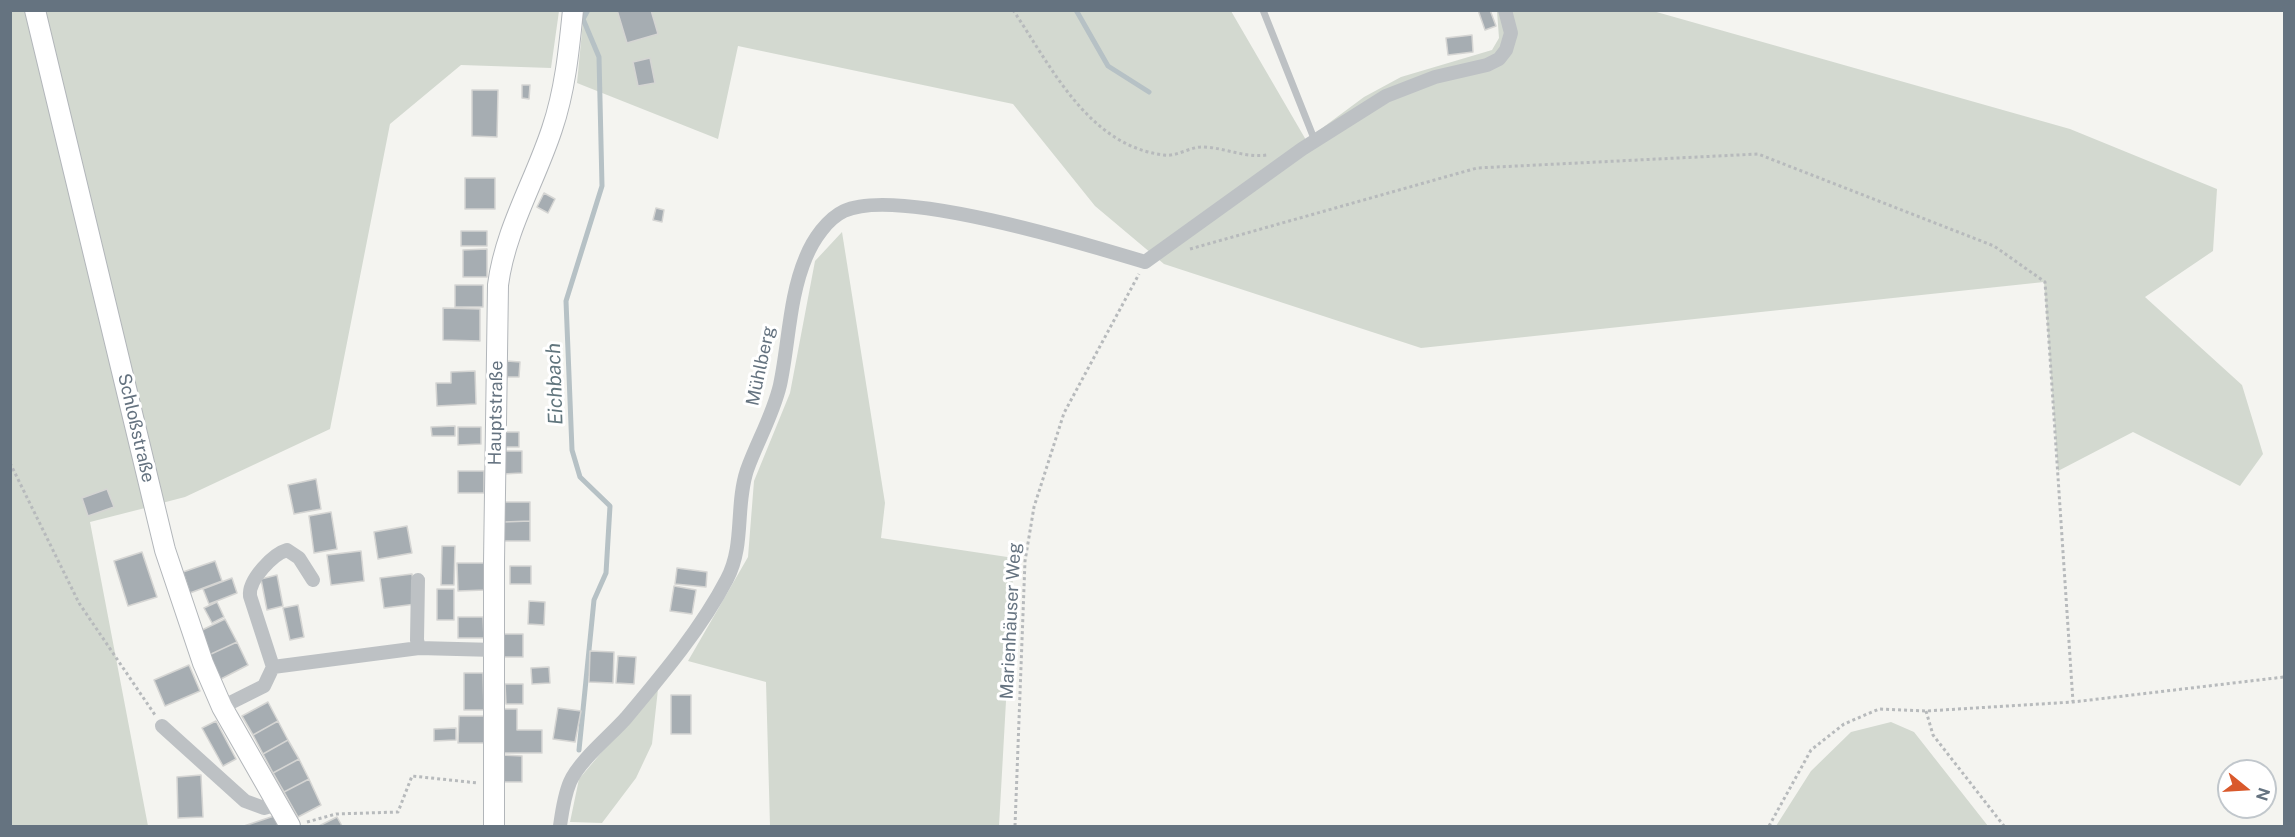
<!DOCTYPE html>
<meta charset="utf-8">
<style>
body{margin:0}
#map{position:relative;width:2295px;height:837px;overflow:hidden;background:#f4f4f0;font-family:"Public Sans",sans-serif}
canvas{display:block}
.frame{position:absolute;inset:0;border:12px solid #657380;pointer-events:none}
.north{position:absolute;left:2217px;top:759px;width:60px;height:60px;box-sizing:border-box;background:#fff;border:2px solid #c1c7cc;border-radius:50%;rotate:108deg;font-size:16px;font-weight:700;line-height:24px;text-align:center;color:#657380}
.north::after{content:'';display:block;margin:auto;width:21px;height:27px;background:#d9592c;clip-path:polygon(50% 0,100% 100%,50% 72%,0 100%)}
</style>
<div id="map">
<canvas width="2295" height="837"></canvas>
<div class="frame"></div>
<div class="north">N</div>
</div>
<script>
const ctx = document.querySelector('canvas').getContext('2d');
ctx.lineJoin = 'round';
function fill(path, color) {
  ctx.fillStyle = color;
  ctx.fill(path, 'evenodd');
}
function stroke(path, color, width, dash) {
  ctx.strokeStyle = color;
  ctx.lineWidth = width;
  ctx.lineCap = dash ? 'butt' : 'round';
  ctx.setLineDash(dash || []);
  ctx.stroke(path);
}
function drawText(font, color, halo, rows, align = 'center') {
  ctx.font = font + ' "Public Sans",sans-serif';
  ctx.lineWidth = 6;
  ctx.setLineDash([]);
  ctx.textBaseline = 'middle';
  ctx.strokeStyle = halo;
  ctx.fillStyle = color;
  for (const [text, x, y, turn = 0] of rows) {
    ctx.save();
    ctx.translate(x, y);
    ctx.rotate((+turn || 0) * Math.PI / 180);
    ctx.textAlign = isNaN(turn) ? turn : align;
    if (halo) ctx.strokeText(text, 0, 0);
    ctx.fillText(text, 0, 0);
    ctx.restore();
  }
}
fill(new Path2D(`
 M10,11h16l119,497 -55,14 58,304h-137z
 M44,11h515l-8,57 -90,-3 -71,59 -60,305 -145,68 -23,6z
 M584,11h647l75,129 58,-43 37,-20 91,-27 7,-12 -2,-27h156l417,118 147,60 -4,62 -68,46 97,88 21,69 -23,32 -107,-54 -75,39 -14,-189 -623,66 -257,-84 -69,-58 -82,-102 -275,-58 -20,93 -141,-56z
 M842,232l43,271 -4,35 133,20 -15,268h-229l-4,-144 -78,-21 60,-104 6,-76 36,-88 25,-132z
 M655,689h3l-6,55 -16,34 -34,45 -32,-1 9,-43z
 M1891,722l23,10 74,94h-212l35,-55 40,-39z`), '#d3d9d0');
stroke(new Path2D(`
 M1076,10l32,56 41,26
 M579,750l15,-150 12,-27 4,-67 -30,-29 -8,-27 -6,-149 36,-115 -3,-129 -16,-38 5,-9`), '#b6c1c5', 5);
const building = new Path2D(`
 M617,10h34l7,24 -31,9z
 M1478,10h12l6,16 -11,4z
 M1472,35l1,17 -25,3 -2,-17z
 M650,58l5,25 -17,3 -5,-24z
 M522,85h8l-1,14 -7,-1z
 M472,90h26l-1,47 -25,-1z
 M465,178h30v31h-30z
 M544,193l11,6 -7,14 -11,-6z
 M656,208l8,2 -2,12 -9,-2z
 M461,231h26v15h-26z
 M487,249v28h-24v-27z
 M455,285h28v22h-28z
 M443,308l37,1v32l-37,-1z
 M507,361l13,1 -1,15h-12z
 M475,371l1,33 -39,2 -1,-23h15v-11z
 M455,426v10h-23l-1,-9z
 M458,427h23v17l-23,1z
 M505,432h14v15h-14z
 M503,451h19v22l-19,1z
 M458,471h26v22h-26z
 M316,479l5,30 -27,5 -6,-29z
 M107,489l7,18 -26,9 -6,-18z
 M503,502h27v19l-26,1z
 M331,512l6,37 -23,4 -5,-37z
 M530,521v20h-26v-19z
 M407,526l5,27 -34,6 -4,-27z
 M442,546h13l-1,39h-13z
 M361,551l3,30 -33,4 -4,-30z
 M142,552l15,45 -29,9 -14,-45z
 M215,561l7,20 -32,12 -7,-21z
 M457,563h29v27l-28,1z
 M510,566h21v18h-21z
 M677,568l30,4 -1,15 -31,-3z
 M412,574l4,30 -32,4 -4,-30z
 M277,575l6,31 -16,4 -6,-31z
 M232,578l5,15 -28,11 -6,-15z
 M674,586l22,4 -4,24 -22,-3z
 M437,589h17v31h-17z
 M529,601l16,1 -1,23 -16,-1z
 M217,602l7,15 -12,6 -8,-15z
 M298,605l6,32 -14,3 -7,-32z
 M458,617h25l1,21h-26z
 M225,619l12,23 -28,13 -11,-23z
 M502,634h21v23h-22z
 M237,642l11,23 -27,14 -12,-24z
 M590,651l24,1 -1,31 -24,-1z
 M618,656l18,1 -2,27 -18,-1z
 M189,665l11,26 -35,15 -11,-26z
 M549,667l1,16 -18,1 -1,-16z
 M464,673h19l1,37h-20z
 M505,684h18v20h-17z
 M671,695h20v39h-20z
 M268,702l10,19 -25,14 -11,-19z
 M558,708l23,3 -6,31 -22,-3z
 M503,709h14v21h25v23h-39z
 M459,716h25v27h-26z
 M216,721l20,38 -13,7 -21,-38z
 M278,721l10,19 -25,14 -10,-19z
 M456,728v12l-22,1v-12z
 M288,740l11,19 -26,14 -10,-19z
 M501,755l21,1v26h-21z
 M299,759l10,20 -25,13 -11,-19z
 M201,775l2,42 -25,1 -1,-41z
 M309,779l12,26 -23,12 -14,-25z
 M274,816l4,10h-34z
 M337,817l5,9h-23z`);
fill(building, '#a6adb2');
stroke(building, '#d5d5d3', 1.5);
const secondary = new Path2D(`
 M35,10l130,540 38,113 19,44 68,119
 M494,826v-264l4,-277c7,-55 37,-104 54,-156 13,-38 17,-79 21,-119`);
stroke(secondary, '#b2b6ba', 22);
stroke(new Path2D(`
 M1013,10c38,56 75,136 151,145 13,2 27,-9 40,-8 22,1 40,11 63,8
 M1190,249l287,-81 281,-14 236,92 51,36 28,420
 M10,463l69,140 76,112
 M1926,711l7,24 71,91
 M307,822l29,-8 62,-2 14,-36 66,7
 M1015,826l10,-265 9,-54 30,-94 75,-139
 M1769,826l42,-76 33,-26 35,-15 47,2 147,-9 211,-25`), '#b7babc', 3, [3, 3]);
stroke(new Path2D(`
 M1263,10l52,131`), '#bdc1c4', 7);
stroke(new Path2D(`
 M418,580l-1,60 2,8 76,2
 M273,667l146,-19
 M222,707l42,-21 9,-19 -23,-71c-2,-16 23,-42 37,-46l12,8 14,22
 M162,726l83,75 19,7 11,-3
 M560,826c2,-14 4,-30 10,-44 9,-21 40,-46 56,-64 36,-43 75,-89 101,-139 18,-34 8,-73 20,-109 10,-28 26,-55 33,-85 9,-42 9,-88 26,-128 7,-17 21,-38 38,-46 53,-25 242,33 301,51l157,-113 84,-53 49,-19 52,-12 12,-6 7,-9 5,-17 -6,-23`), '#bdc1c4', 14);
stroke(secondary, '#fff', 20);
drawText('18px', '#657380', '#fff', [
 ["Mühlberg",761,366,-78],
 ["Hauptstraße",496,413,-89],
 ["Schloßstraße",136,428,77],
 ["Marienhäuser Weg",1011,621,-87]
]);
drawText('italic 20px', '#60757d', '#fff', [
 ["Eichbach",555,384,-92]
]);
</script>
